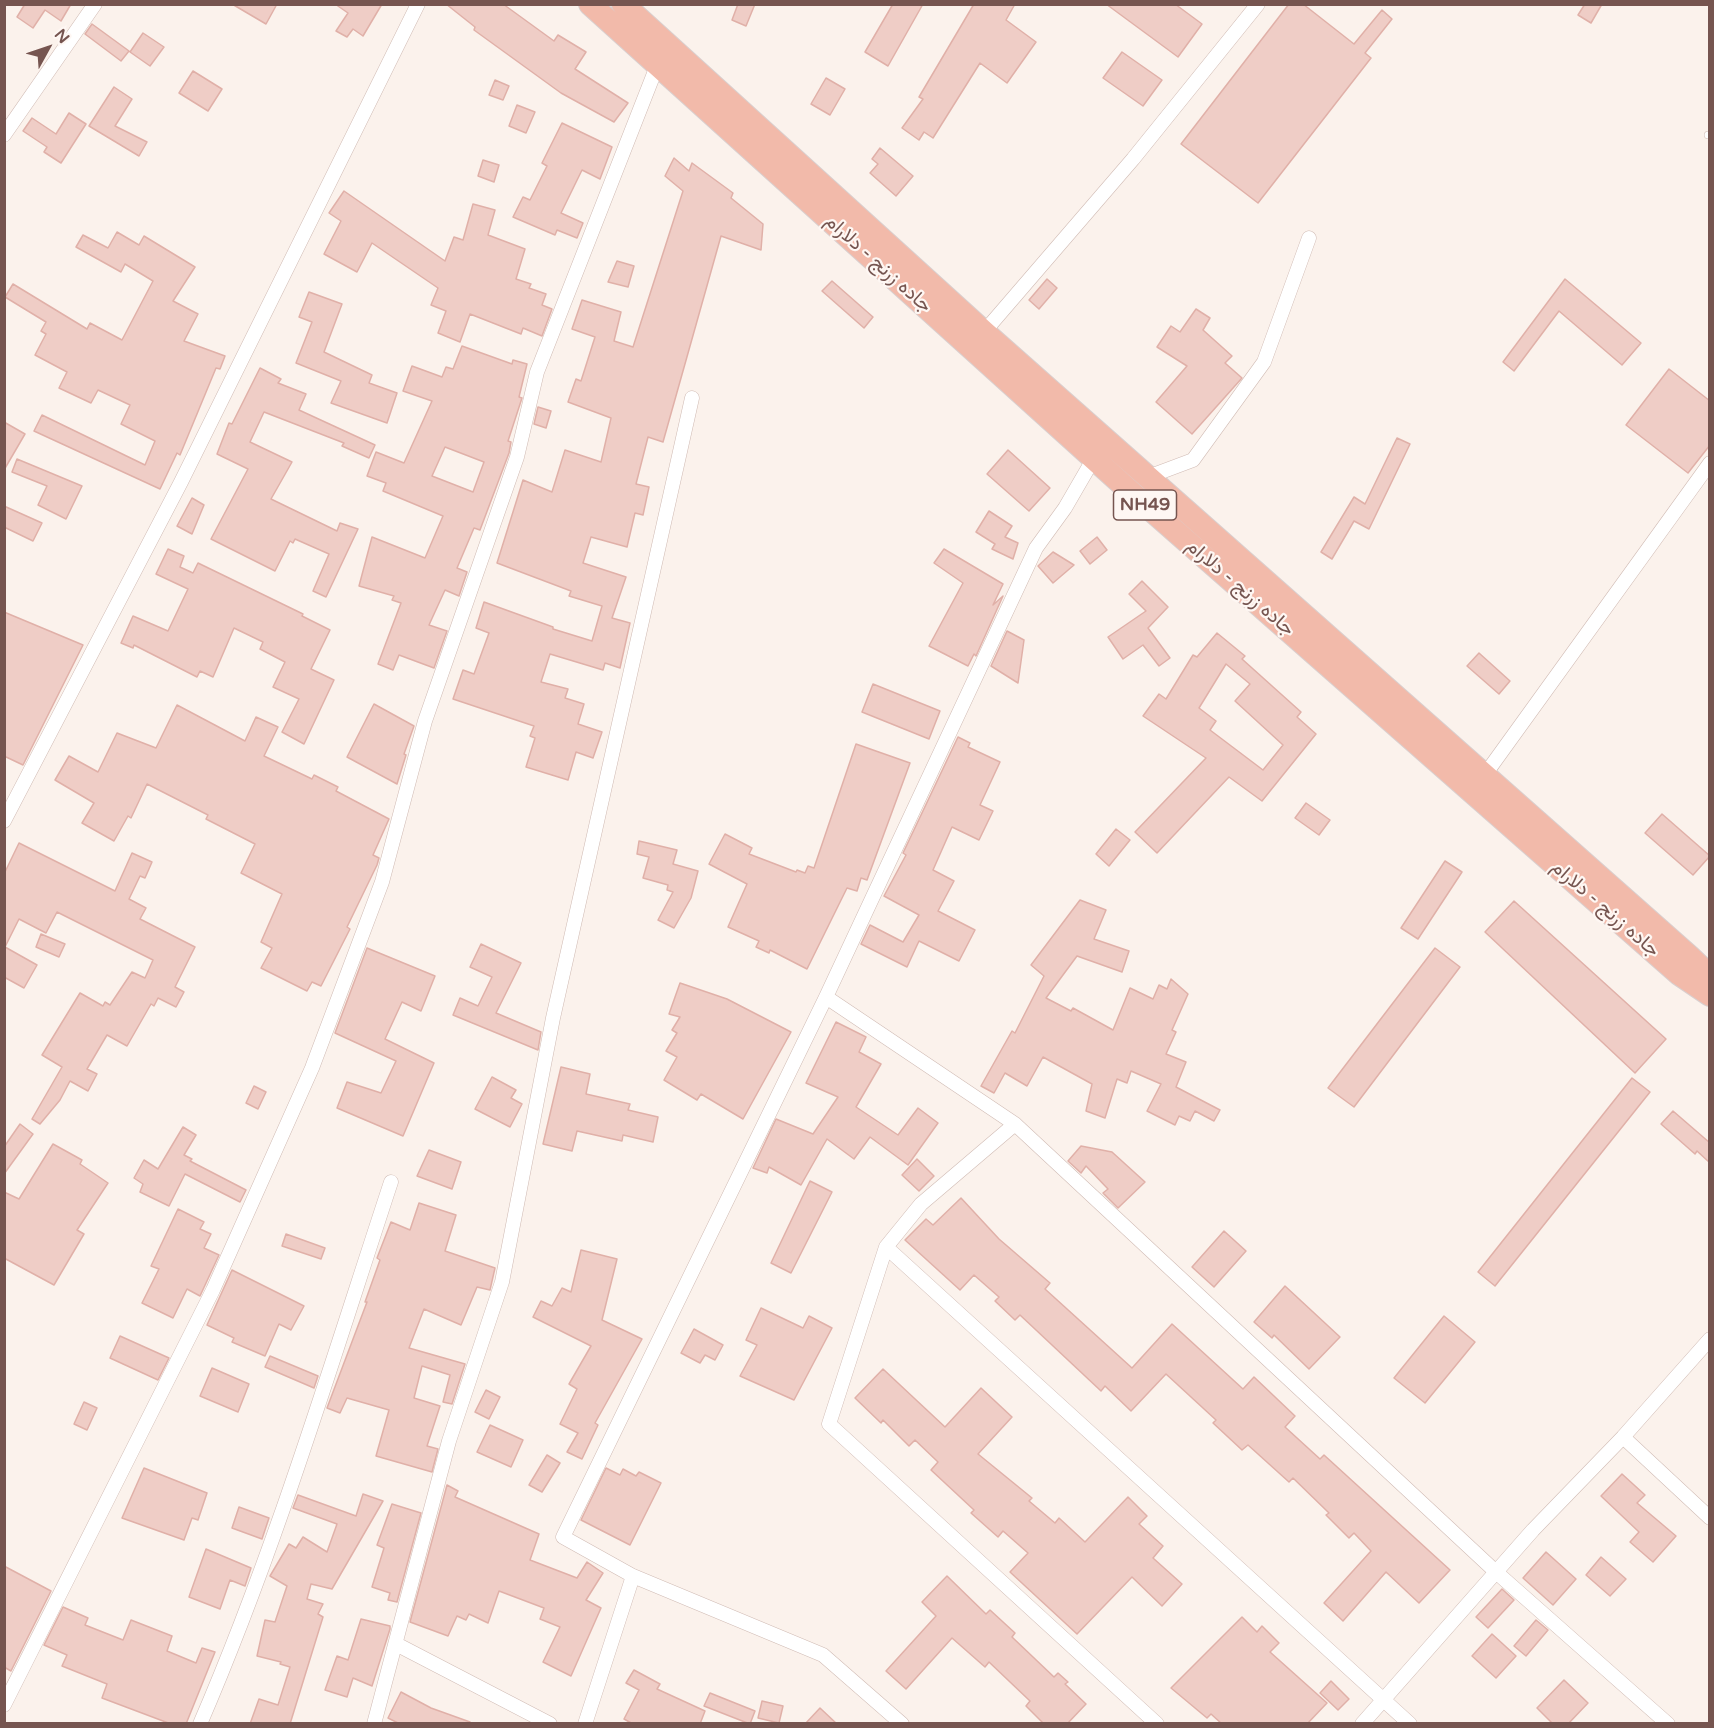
<!DOCTYPE html>
<meta charset="utf-8">
<style>
body{margin:0}
#map{position:relative;width:1714px;height:1728px;overflow:hidden;background:#fbf2ec;font-family:"Varela Round",sans-serif}
canvas{display:block}
.frame{position:absolute;inset:0;border:6px solid #765550;pointer-events:none}
.north{position:absolute;left:18px;top:18px;width:60px;height:60px;-webkit-text-stroke:4px #fef7f3;paint-order:stroke;rotate:50deg;font-size:16px;font-weight:700;line-height:24px;text-align:center;color:#765550}
.north::after{content:'';display:block;margin:auto;width:21px;height:27px;background:#765550;clip-path:polygon(50% 0,100% 100%,50% 72%,0 100%)}
</style>
<div id="map">
<canvas width="1714" height="1728"></canvas>
<div class="frame"></div>
<div class="north">N</div>
</div>
<script>
const ctx = document.querySelector('canvas').getContext('2d');
ctx.lineJoin = 'round';
function fill(path, color) {
  ctx.fillStyle = color;
  ctx.fill(path, 'evenodd');
}
function stroke(path, color, width, dash) {
  ctx.strokeStyle = color;
  ctx.lineWidth = width;
  ctx.lineCap = dash ? 'butt' : 'round';
  ctx.setLineDash(dash || []);
  ctx.stroke(path);
}
function drawText(font, color, halo, rows, align = 'center') {
  ctx.font = font + ' "Varela Round",Vazirmatn,sans-serif';
  ctx.lineWidth = 4.5;
  ctx.setLineDash([]);
  ctx.textBaseline = 'middle';
  ctx.strokeStyle = halo;
  ctx.fillStyle = color;
  for (const [text, x, y, turn = 0] of rows) {
    ctx.save();
    ctx.translate(x, y);
    ctx.rotate((+turn || 0) * Math.PI / 180);
    ctx.textAlign = isNaN(turn) ? turn : align;
    if (halo) ctx.strokeText(text, 0, 0);
    ctx.fillText(text, 0, 0);
    ctx.restore();
  }
}
const building = new Path2D(`
 M25,4h46l-10,17 -16,-11 -12,18 -16,-11z
 M232,4h45l-11,20z
 M335,4h47l-19,32 -10,-7 -6,8 -11,-6 12,-18z
 M446,4h57l51,37 4,-6 28,17 -11,17 53,34 -14,19 -53,-29 -87,-63 1,-3z
 M738,4h17l-9,22 -14,-6z
 M893,4h30l-35,62 -23,-14z
 M974,4h41l-9,16 30,22 -29,41 -27,-20 -47,75 -9,-6 -5,8 -17,-12 21,-29 -4,-2z
 M1106,4h69l27,20 -24,33z
 M1289,4h14l51,40 28,-34 10,9 -27,34 6,5 -113,145 -77,-59z
 M1585,4h17l-11,19 -13,-8z
 M92,24l37,27 -8,10 -36,-27z
 M143,33l21,14 -14,19 -20,-14z
 M1122,52l40,28 -19,26 -40,-28z
 M193,71l29,18 -14,22 -29,-18z
 M826,78l19,11 -15,26 -19,-11z
 M495,80l14,6 -6,14 -14,-5z
 M114,87l18,12 -17,27 32,16 -8,14 -50,-30z
 M517,105l18,7 -9,21 -17,-7z
 M69,113l17,11 -25,39 -17,-11 3,-5 -24,-16 9,-13 24,16z
 M562,123l50,24 -12,32 -18,-9 -21,43 22,10 -6,15 -20,-8 -2,5 -42,-18 10,-20 7,3 17,-34 -5,-3z
 M880,148l33,28 -17,20 -26,-23 8,-9 -6,-5z
 M674,158l15,13 3,-8 41,30 -2,5 32,26 -2,26 -40,-14 -58,206 -15,-5 -12,47 13,3 -6,28 -8,-2 -8,34 -36,-10 -8,26 43,14 -14,41 18,5 -10,45 -15,-5 -2,7 -53,-16 -9,28 27,7 -3,9 19,6 -6,20 24,8 -9,26 -17,-6 -8,28 -42,-13 9,-29 -5,-2 4,-10 -81,-27 10,-29 11,4 15,-41 -13,-5 8,-26 69,25v2l39,12 10,-35 -33,-10 2,-5 -74,-28 26,-83 29,12 13,-42 36,12 10,-44 -43,-16 8,-23 5,2 14,-44 -23,-8 10,-29 39,12 -7,29 19,6 50,-156 -18,-15z
 M483,160l16,5 -5,17 -16,-6z
 M344,191l101,70 9,-24 9,3 10,-36 22,6 -7,25 37,14 -9,30 15,5 -2,4 17,6 -4,11 10,4 -10,27 -19,-8 -2,6 -51,-20 -10,28 -22,-9 8,-22 -15,-6 7,-17 -66,-45 -15,29 -33,-18 17,-33 -12,-8z
 M117,232l22,13 5,-9 51,31 -22,34 25,13 -14,27 41,15 -5,13 -4,-1 -36,87 -3,-2 -17,36 -126,-58 8,-16 103,50 10,-24 -34,-17 9,-19 -32,-15 -7,13 -32,-15 8,-16 -32,-17 11,-21 -5,-3 5,-9 -41,-25 8,-13 74,45 3,-6 32,17 31,-59 -28,-17 -4,8 -45,-25 7,-12 25,13z
 M617,261l17,5 -6,21 -20,-5z
 M1047,279l10,9 -18,21 -10,-9z
 M1565,279l76,64 -19,22 -63,-54 -45,60 -11,-9z
 M832,281l41,36 -9,11 -42,-37z
 M309,292l33,12 -18,48 48,23 -3,8 28,10 -10,30 -56,-20 10,-22 -45,-18 16,-41 -13,-5z
 M1196,309l14,9 -7,12 29,26 -7,7 17,15 -50,56 -36,-32 31,-36 -30,-19 14,-21 9,6z
 M462,346l50,18 1,-4 14,4 -8,33 3,1 -14,43 3,1 -2,11 -29,77 -6,-2 -17,40 10,4 -8,24 -14,-6 -16,35 18,6 -13,37 -35,-13 -6,15 -15,-6 23,-61 -9,-3 2,-4 -35,-10 13,-49 53,21 18,-42 -60,-25 3,-8 -19,-7 9,-24 28,11 28,-62 -29,-10 9,-25 30,11 4,-10 7,2zM445,447l39,15 -11,30 -41,-16z
 M260,368l21,11 -3,4 28,11 -7,16 76,35 -6,13 -27,-12 2,-3 -80,-31 -14,30 42,20 -21,37 66,32 3,-8 18,6 -32,68 -13,-6 16,-37 -34,-15 -2,4 -3,-2 -15,30 -64,-32 37,-70 -31,-15 12,-31 3,1z
 M1669,369l41,32v44l-22,28 -62,-48z
 M538,407l13,4 -5,17 -12,-4z
 M4,422l21,12 -21,36z
 M1397,438l13,6 -41,85 -15,-8 -22,38 -11,-7 33,-55 11,7z
 M1008,450l42,38 -21,23 -42,-37z
 M17,459l65,27 -16,33 -28,-14 9,-19 -35,-14z
 M192,498l12,7 -12,29 -15,-8z
 M4,506l38,17 -9,18 -29,-14z
 M989,511l23,15 -7,11 13,6 -5,16 -21,-10 3,-5 -19,-12z
 M1097,537l10,13 -17,14 -10,-13z
 M168,549l16,7 -4,11 13,6 5,-10 105,51 -1,2 28,14 -19,39 23,11 -30,64 -22,-12 17,-33 -26,-12 12,-25 -25,-13 3,-7 -29,-14 -21,49 -13,-6 -3,6 -63,-32 -1,3 -12,-5 12,-27 35,15 20,-42 -32,-15z
 M944,549l59,35 -10,21 10,-9 -27,60 -2,-2 -6,12 -39,-20 34,-63 -29,-20z
 M1053,552l21,13 -21,18 -15,-17z
 M1142,581l26,26 -20,21 22,30 -11,8 -16,-21 -20,14 -15,-22 38,-26 -17,-17z
 M4,612l79,33 -60,120 -19,-9z
 M1007,631l17,9 -6,43 -27,-17z
 M1217,633l28,23 -3,3 59,53 -4,5 19,17 -54,67 -33,-24 -72,76 -22,-21 71,-74 -63,-42 16,-22 7,5 27,-44 4,2zM1226,664l24,20 -15,17 48,44 -20,25 -53,-40 6,-9 -17,-13z
 M1479,653l31,28 -11,13 -32,-28z
 M873,684l67,27 -11,28 -67,-27z
 M374,704l40,22 -10,28 2,1 -9,29 -50,-27z
 M177,705l68,36 11,-24 22,10 -14,29 48,23 2,-4 24,12 -2,4 53,28 -16,36 6,3 -2,7 -30,62 3,2 -29,57 -9,-4 -5,9 -46,-23 11,-20 -11,-6 21,-48 -41,-21 14,-29 -49,-25 2,-4 -61,-31 -16,34 -3,-2 -14,25 -32,-18 12,-20 -39,-23 14,-24 29,16 19,-39 39,15z
 M958,737l12,6 -2,4 32,15 -20,43 13,6 -14,29 -27,-13 -19,43 21,11 -16,30 37,19 -16,31 -40,-20 -12,26 -46,-23 9,-19 33,17 16,-27 -35,-19 22,-41 -3,-2z
 M856,744l54,19 -43,117 -6,-2 -4,13 -10,-3 -40,81 -37,-19 -1,3 -13,-6 3,-6 -31,-14 19,-43 -38,-20 16,-30 27,14 -3,6 47,18 1,-2 8,3 3,-7 6,2z
 M1306,803l24,17 -11,15 -24,-17z
 M1662,814l48,42 -17,19 -48,-42z
 M1116,829l14,11 -21,26 -13,-12z
 M639,841l38,9 -4,14 25,7 -7,27 -17,30 -16,-8 15,-28 -6,-2 1,-5 -25,-7 6,-21 -12,-3z
 M19,843l96,48 17,-38 20,9 -7,16 -5,-2 -11,23 17,9 -6,11 55,28 -20,40 9,5 -8,15 -18,-9 -4,8 -3,-2 -24,42 -20,-11 -20,34 10,5 -9,17 -18,-10 -10,19 -20,24 -8,-5 30,-52 -20,-12 38,-62 23,13 2,-4 5,3 22,-33 13,6 8,-18 -96,-48 -11,21 -27,-14 -14,28 32,18 -13,23 -20,-11v-103z
 M1445,861l17,11 -44,67 -17,-11z
 M1080,900l26,10 -12,29 35,12 -7,21 -45,-16 -31,42 25,13 2,-3 40,22 17,-42 23,11 6,-14 8,4 4,-10 17,15 -16,36 4,2 -10,22 20,8 -10,25 44,23 -6,11 -19,-10 -5,10 -11,-5 -4,9 -28,-14 14,-27 -30,-13 -4,12 -10,-4 -12,39 -19,-7 6,-27 -49,-27 -16,29 -22,-13 -11,20 -13,-7 31,-55 3,2 29,-57 -13,-11z
 M1514,901l152,138 -31,34 -150,-141z
 M41,934l24,10 -6,13 -23,-10z
 M481,944l40,19 -25,50 45,19 -3,18 -85,-35 7,-17 18,8 14,-29 -22,-10z
 M367,948l68,28 -14,35 -19,-9 -17,37 49,24 -31,73 -66,-28 10,-26 34,11 15,-32 -61,-28z
 M1435,948l25,19 -106,140 -26,-19z
 M680,983l47,16 64,33 -48,87 -42,-25 -4,6 -33,-20 13,-23 -11,-6 11,-18 -5,-3 8,-13 -11,-3z
 M836,1022l30,15 -7,15 22,12 -25,43 42,28 20,-27 20,15 -30,42 -38,-28 -16,22 -27,-20 -26,46 -32,-18 -2,6 -14,-5 23,-49 37,15 25,-37 -32,-14z
 M561,1067l29,7 -4,20 44,10 -2,6 30,7 -5,25 -30,-7 -1,6 -45,-10 -5,20 -29,-7z
 M492,1077l24,13 -5,8 11,6 -12,23 -35,-18z
 M1632,1078l18,14 -155,194 -17,-14z
 M254,1086l12,6 -8,17 -12,-6z
 M1673,1111l37,32v20l-13,-12 -2,3 -34,-30z
 M20,1124l13,10 -29,40v-27z
 M183,1127l13,8 -12,20 8,4 -2,2 56,29 -6,12 -55,-28 -16,32 -29,-14 3,-8 -9,-6 10,-18 14,9z
 M53,1144l29,16 -2,4 28,19 -31,47 7,4 -30,51 -50,-27v-66l15,7z
 M1081,1146l31,6 33,30 -27,26 -15,-15 5,-4 -22,-23 -5,7 -13,-12z
 M429,1150l32,12 -9,27 -35,-13z
 M917,1159l17,17 -15,15 -17,-16z
 M810,1181l22,11 -41,81 -20,-10z
 M961,1198l38,41 51,44 -5,6 87,79 40,-44 71,65 11,-12 41,39 -10,11 35,32 4,-4 126,115 -31,33 -33,-31 -43,49 -19,-18 47,-52 -17,-18 -5,5 -23,-23 3,-2 -36,-35 -4,4 -41,-37 -6,5 -29,-27 3,-3 -50,-46 -35,37 -26,-25 -4,5 -81,-76 -5,5 -20,-19 4,-4 -25,-22 -14,15 -55,-50 21,-21 7,6z
 M419,1203l37,12 -11,36 50,17 -5,22 -13,-3 -16,38 -37,-16 -15,39 56,16 -13,40 -9,-2 7,-27 -28,-9 -8,32 26,8 -13,40 11,3 -6,23 -56,-16 13,-46 -42,-12 -7,15 -13,-5 40,-106h-2l15,-42 -3,-2 14,-36 19,8z
 M178,1209l26,13 -4,7 11,5 -7,14 15,7 -19,41 -13,-7 -14,29 -31,-15 17,-34 -8,-3z
 M1224,1231l22,20 -32,36 -22,-20z
 M286,1234l39,14 -4,11 -39,-13z
 M581,1250l36,9 -15,61 40,19 -47,84 3,2 -16,34 -15,-7 11,-19 -18,-9 17,-35 -8,-5 22,-38 -58,-29 8,-16 11,5 10,-18 9,4z
 M232,1270l72,36 -13,24 -12,-6 -14,32 -33,-14 2,-4 -27,-13z
 M1285,1286l55,51 -31,32 -35,-34 -2,3 -18,-16z
 M761,1308l42,20 6,-12 23,12 -38,72 -54,-24 17,-31 -11,-5z
 M1444,1316l31,26 -50,61 -31,-25z
 M694,1329l29,16 -8,15 -10,-5 -5,8 -19,-10z
 M120,1336l49,22 -11,22 -48,-22z
 M270,1356l48,20 -4,12 -49,-21z
 M212,1368l37,16 -11,28 -38,-16z
 M883,1369l62,58 36,-39 31,29 -34,37 54,44 -3,3 26,22 4,-5 26,24 43,-45 19,19 -8,8 24,22 -10,12 29,26 -20,22 -30,-29 -55,57 -67,-62 18,-19 -25,-22 -5,6 -27,-24 3,-3 -43,-40 7,-8 -23,-22 -6,6 -26,-26 -2,3 -26,-25z
 M486,1390l14,7 -11,22 -14,-7z
 M84,1402l13,6 -10,22 -13,-6z
 M490,1425l33,15 -12,27 -34,-15z
 M547,1455l13,8 -18,29 -13,-7z
 M144,1468l63,25 -9,27 -6,-2 -8,22 -62,-22z
 M606,1468l14,7 3,-6 13,7 3,-4 22,11 -31,62 -49,-25z
 M1622,1474l23,21 -8,8 39,33 -23,26 -23,-20 9,-10 -38,-36z
 M447,1485l11,6 -3,6 84,37 -9,26 47,18 10,-16 16,11 -17,27 15,8 -30,68 -28,-14 17,-35 -20,-8 4,-11 -45,-17 -11,32 -19,-9 -3,6 -9,-4 -9,20 -38,-14z
 M363,1494l20,7 -51,88 -21,-5 -4,15 16,5 -5,10 5,3 -33,107h-40l9,-25 19,6 12,-38 -10,-3 1,-2 -24,-6 8,-36 10,2 12,-36 -17,-10 19,-32 7,4 7,-11 24,15 10,-28 -44,-16 5,-13 58,21z
 M392,1504l29,9 -24,89 -9,-2 2,-7 -18,-6 12,-39 -7,-3z
 M239,1507l30,11 -7,21 -30,-11z
 M206,1549l45,19 -6,18 -15,-6 -10,29 -31,-12z
 M1546,1552l30,27 -23,26 -30,-27z
 M1601,1557l25,22 -16,17 -24,-21z
 M4,1566l47,25 -40,80 -7,-4z
 M947,1576l39,38 4,-4 25,23 -3,4 42,40 4,-4 10,9 -3,2 21,20 -19,20h-23l-18,-18 4,-5 -41,-39 -4,5 -33,-29 -46,51 -20,-18 50,-55 -14,-14z
 M1502,1589l12,11 -26,28 -12,-11z
 M63,1607l25,11 -3,7 38,15 8,-20 41,16 -5,15 29,12 6,-15 13,4 -29,72h-15l-69,-26 5,-14 -45,-18 5,-11 -23,-10z
 M1242,1617l15,15 5,-6 17,17 -9,9 57,51 -20,21h-85l-11,-10 -4,4 -36,-30z
 M361,1619l29,7v3l-18,57 -19,-8 -6,19 -22,-7 12,-34 11,4z
 M1536,1620l12,10 -22,26 -12,-10z
 M1492,1634l24,22 -20,22 -24,-22z
 M634,1670l26,14 -3,5 48,22 -5,13h-67l-9,-5 15,-29 -13,-7z
 M1564,1680l24,23 -20,21h-15l-16,-16z
 M1331,1681l18,18 -11,11 -18,-17z
 M401,1692l30,16 39,14v2h-70l-12,-6z
 M710,1693l45,18 -5,13 -46,-18z
 M762,1701l21,5 -4,17 -21,-5z
 M820,1708l17,16h-32z`);
fill(building, '#efcdc6');
stroke(building, '#e0b0a8', 1.5);
const service = new Path2D(`
 M1708,135h2`);
const minor = new Path2D(`
 M4,135l91,-131
 M984,332l149,-173 125,-155
 M1145,478l48,-18 71,-98 45,-124
 M1484,776l226,-313
 M4,821l177,-339 237,-478
 M826,997l189,127 481,448 172,152
 M1015,1124l-94,80 -35,43 -57,177 328,300
 M886,1247l524,477
 M1623,1437l87,81
 M396,1644l154,80
 M4,1705l209,-415 99,-222 70,-186 43,-161 92,-264 20,-85 120,-306
 M200,1724c76,-176 131,-360 191,-542
 M374,1724l75,-283 53,-159 51,-264 139,-620
 M585,1724l48,-148
 M902,1724l-79,-69 -190,-79 -70,-39 263,-540 210,-449 29,-40 29,-50
 M1362,1724l171,-194 90,-93 87,-98`);
const trunk = new Path2D(`
 M590,4l543,490 546,480 31,21
 M623,4l361,328 705,624 21,20`);
stroke(service, '#d0bbb4', 8);
stroke(minor, '#d0bbb4', 15);
stroke(trunk, '#d9cfce', 24);
stroke(service, '#fff', 7);
stroke(minor, '#fff', 14);
stroke(trunk, '#f2baaa', 22);
for (const [x, y, w] of [
 [1145,505,63]
]) {
  const box = new Path2D();
  box.roundRect(x - w / 2, y - 15, w, 30, 4.5);
  ctx.fillStyle = '#fef7f3';
  ctx.fill(box);
  stroke(box, '#765550', 1.5);
}
drawText('bold 18px', '#765550', null, [
 ["NH49",1145,505]
]);
drawText('20px', '#765550', '#fef7f3', [
 ["جاده زرنج - دلارام",878,264,42],
 ["جاده زرنج - دلارام",1240,588,41],
 ["جاده زرنج - دلارام",1605,909,41]
]);
</script>
